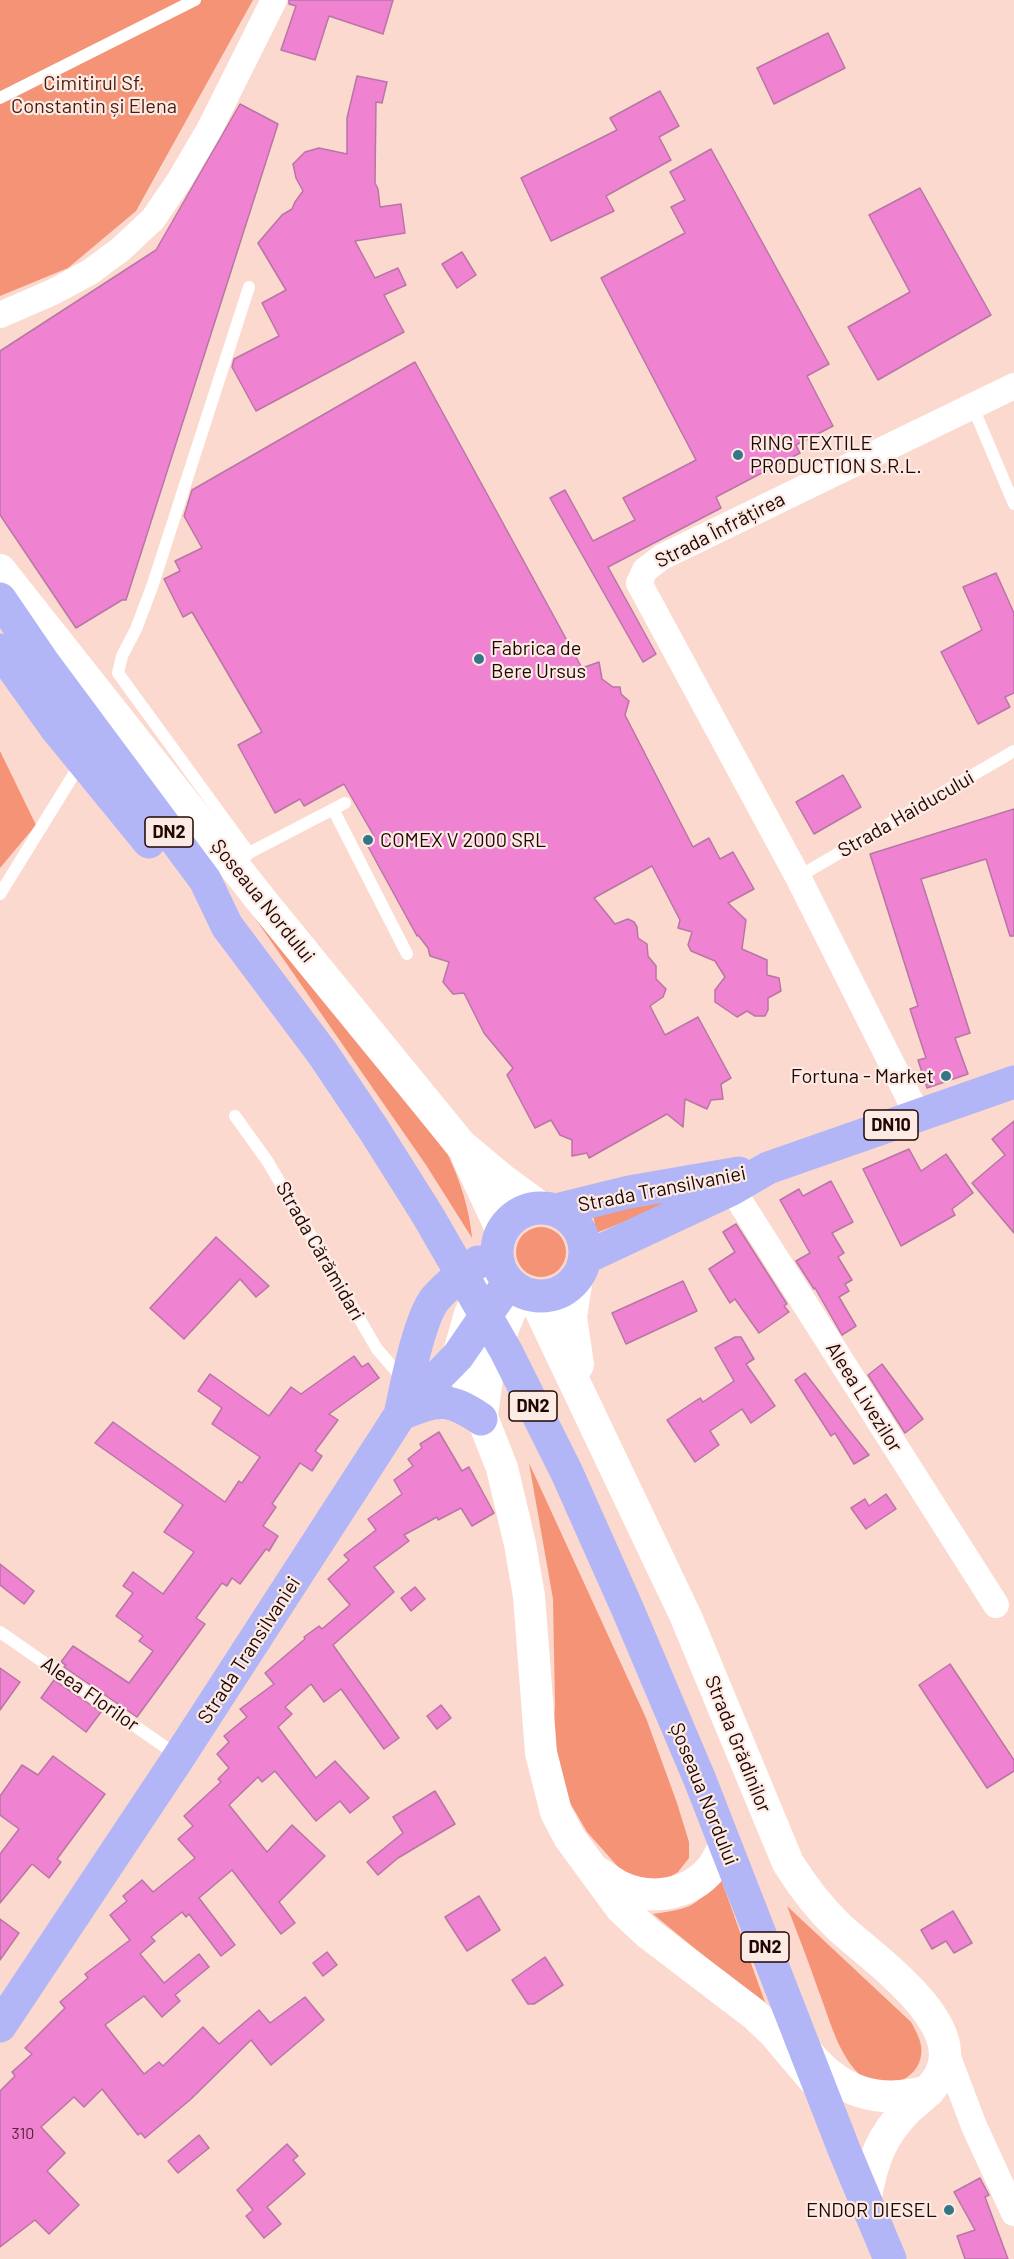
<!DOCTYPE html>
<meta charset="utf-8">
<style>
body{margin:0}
canvas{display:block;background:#fcd9ce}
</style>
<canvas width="1014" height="2259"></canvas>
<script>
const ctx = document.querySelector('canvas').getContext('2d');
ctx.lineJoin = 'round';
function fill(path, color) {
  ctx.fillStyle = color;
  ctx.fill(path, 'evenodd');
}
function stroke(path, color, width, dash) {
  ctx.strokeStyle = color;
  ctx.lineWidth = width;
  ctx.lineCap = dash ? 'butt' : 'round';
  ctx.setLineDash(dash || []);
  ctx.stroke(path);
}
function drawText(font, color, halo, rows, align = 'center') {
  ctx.font = font + ' Barlow,sans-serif';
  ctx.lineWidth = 4.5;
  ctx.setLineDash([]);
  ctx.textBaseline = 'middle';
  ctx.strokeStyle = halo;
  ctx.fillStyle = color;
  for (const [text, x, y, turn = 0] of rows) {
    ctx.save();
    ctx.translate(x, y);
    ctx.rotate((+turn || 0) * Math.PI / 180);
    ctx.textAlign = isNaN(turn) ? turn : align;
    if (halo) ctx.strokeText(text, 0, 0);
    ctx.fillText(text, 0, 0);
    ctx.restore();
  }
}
fill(new Path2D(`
 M0,0h253l-117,211 -68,57 -68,28z
 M0,751l36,74 -36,43z
 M221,869l227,286c13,28 21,53 24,83l-46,-73z
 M713,1186l-117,47 -2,-14 -4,-7z
 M516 1252a25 25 0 1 1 50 0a25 25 0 1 1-50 0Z
 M529,1463l117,255 31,85 12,39v16l-11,14 -12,7h-34l-12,-10 -33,-37 -21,-36 -13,-59 2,-32 -2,-106z
 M720,1876l47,132 -114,-94c39,-6 42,-6 67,-38z
 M787,1906l124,116c6,11 12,21 10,34 -5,28 -43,37 -62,18 -22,-22 -29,-54 -40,-82 -10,-29 -21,-57 -32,-86z`), '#f49375');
const building = new Path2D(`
 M289,0h104l-10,34 -54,-18 -14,44 -34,-10 15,-44 -7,-2z
 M828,33l17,35 -71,36 -17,-36z
 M357,76l30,6 -5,21 -6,-1 -1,81 3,6 2,18 21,-3 4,29 -50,8 20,37 23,-10 8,17 -22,10 20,37 -148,79 -24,-44 2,-8 45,-23 -17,-33 24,-13 -28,-47 24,-28 10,-6 3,-7 8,-11 -7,-13 -3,-14 12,-12 14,-4 28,6v-36z
 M660,91l19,35 -20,11 12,23 -65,36 8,15 -63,30 -30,-63 96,-48 -7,-12z
 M240,104l38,20 -152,476h-4l-46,28 -76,-113v-164l156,-101z
 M711,149l118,215 -22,12 26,50 -37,19 4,8 -84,44 5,11 -113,59 48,87 -13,8 -93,-164 15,-8 28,51 42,-21 -12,-22 73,-38 -95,-182 84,-45 -14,-26 14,-7 -15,-28z
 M920,188l71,127 -113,65 -30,-53 62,-35 -41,-77z
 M462,252l14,23 -19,13 -15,-24z
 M415,362l167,306 17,-6 3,17 11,8h7l1,7 8,7 -4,14 68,132 16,-9 11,21 13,-7 21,37 -26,14 18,17 -4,29 25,11v15l12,3 2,13 -13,7v12l-3,6h-10l-8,-5 -10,6 -22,-15v-12l10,-13 -10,-16 -24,-10 -3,-6 4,-13 -14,-4 2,-8 -28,-54 -58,32 21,26 13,-5 6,3 3,5 1,11 9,6 1,12 8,10v13l10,10 -3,8 -13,9 15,29 33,-18 33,61 -10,6 2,15 -12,1 -4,9 -22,-10 -2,28 -16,-13 -78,44 -2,-5 -15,3v-16l-12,-5 -9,-15 -16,8 -28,-53 6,-7 -29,-35 -20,-40 -11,1 -10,-12 6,-20 -19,-6 -2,-8 -10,-13 -1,1 -52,-95 9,-5 -30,-52 -40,22 -4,-7 -25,14 -37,-68 24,-13 -70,-120 -9,5 -19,-38 16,-8 -5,-10 27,-13 -18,-32 8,-26z
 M996,573l18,40v80l-9,4 5,10 -32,17 -37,-72 41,-22 -19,-43z
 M843,775l18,32 -47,27 -18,-32z
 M1014,809v127h-4l-24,-77 -65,20 49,154 -15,5 13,36 -41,14 -9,-28 8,-2 -16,-49 8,-3 -48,-152z
 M1014,1121v112l-42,-50 33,-28 -13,-16z
 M909,1149l12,22 25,-17 27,39 -21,16 3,6 -54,31 -38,-77z
 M831,1181l22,41 -21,11 12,20 -6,4 14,23 -7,4 4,7 -10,6 17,29 -14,9 -27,-47 -1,1 -18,-28 14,-8 -30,-53 19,-11 4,7z
 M736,1224l51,80 -3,2 5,6 -30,21 -24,-34 -5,4 -21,-34 26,-17 -12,-20z
 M216,1237l53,49 -13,11 -16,-18 -56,60 -34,-31z
 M683,1281l14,30 -71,33 -14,-31z
 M735,1337h6l13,22 -8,5 29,42 -24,17 -9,-14 -32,22 9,14 -24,17 -28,-42 33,-22 3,4 31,-21 -19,-33z
 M354,1356l8,11 6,-4 11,15 -50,36 9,6 -23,31 7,5 -10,15 -12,-8 -28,41 4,3 -13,19 15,10 -9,15 -3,-2 -26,35 -8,-6 -5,8 -5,-3 -26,35 9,6 -68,93 -73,-50 2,-2 -5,-3 12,-16 56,37 24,-32 -14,-10 4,-5 -27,-20 17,-23 -10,-7 10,-14 30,22 31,-42 -30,-20 19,-27 -88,-62 18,-21 112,80 14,-21 3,2 18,-26 -48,-33 10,-16 -24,-17 12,-17 59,42 22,-29 10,7z
 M882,1364l41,55 -18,14 -37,-58z
 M805,1373l40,52 24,30 -15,9 -19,-31 -4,3 -36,-56z
 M439,1432l23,39 7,-4 25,46 -22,13 -11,-18 -23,12 -1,-3 -33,18 5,6 -35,26 20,25 -61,53 66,93 -15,11 -43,-60 -17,13 -13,-18 -26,23 7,7 -14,13 38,51 19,-17 34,37 -19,15 -10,-12 -24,20 -41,-50 -13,11 -4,-5 -29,28 38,47 25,-27 33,31 -46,46 16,21 -14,11 -49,-64 -33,28 36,47 -14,11 -32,-42 -3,3 -4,-5 -31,25 4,4 -15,13 24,29 35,-29 10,13 -34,28 5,6 -18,16 -18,-21 -39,29 39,49 15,-12 4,4 40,-39 16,17 40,-34 11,13 35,-26 19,23 -53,45 -20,-25 -60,59 -46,39 -4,-5 -3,2 -36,-46 -18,18 -10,-10 -33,30 24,26 -18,18 32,34 -30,29 -14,-14 -35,27v-156l15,-15 -3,-4 20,-18 -7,-6 40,-40 -5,-6 28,-24 -3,-4 45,-34 -20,-25 17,-14 -4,-5 19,-16 11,12 42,-34 -17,-19 15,-13 -9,-10 37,-34 -3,-3 11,-11 -12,-14 12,-12 -5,-6 23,-19 -7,-8 34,-25 -9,-11 40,-34 -1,-2 15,-11 3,3 28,-24 -22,-26 21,-19 -5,-5 32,-25 -8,-11 34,-25 -8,-14 19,-14 -5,-7 14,-11 -2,-4z
 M886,1494l10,15 -30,20 -15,-21 14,-9 4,7z
 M0,1564l34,27 -10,13 -24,-19z
 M415,1587l10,12 -14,12 -10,-13z
 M950,1664l64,96v11l-27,17 -68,-103z
 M0,1668l20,14 -20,28z
 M54,1680l47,32 -15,20 -45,-34z
 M441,1705l10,13 -14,11 -10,-13z
 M53,1756l52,38 -48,65 4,3 -12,16 -17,-14 -32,39v-49l19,-25 -19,-14v-19l22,-31 16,10z
 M435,1791l20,33 -57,34 -20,17 -11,-13 36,-29 -10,-16z
 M479,1896l21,34 -33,21 -22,-34z
 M953,1911l19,32 -18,10 -8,-12 -14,8 -11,-19z
 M0,1919l19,14 -19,27z
 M327,1952l10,13 -14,11 -10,-13z
 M545,1957l18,28 -29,19h-6l-16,-24z
 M199,2135l10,13 -31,25 -10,-12z
 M287,2144l11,12 -5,4 12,14 -38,33 14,17 -17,14 -18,-22 7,-6 -16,-20z
 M980,2178l9,17 -4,2 23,62h-43l-8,-23 18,-6 -21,-38z`);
fill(building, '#ef82d1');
stroke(building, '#b876a5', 1.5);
stroke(new Path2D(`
 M0,98l195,-98
 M972,405l42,99
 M333,809l74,145
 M249,853l96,-50
 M235,867l14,-14 -131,-180 4,-17 14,-27 16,-42 97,-300
 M798,877l216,-126
 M0,894l82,-133
 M235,1116l33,46 109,187 26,30
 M0,1632l178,124`), '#fff', 12);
stroke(new Path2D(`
 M0,315l53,-23 37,-20 31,-23 32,-30 26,-38 30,-51 65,-130
 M918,1116l-120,-239 -159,-294 6,-13 17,-13 352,-171
 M732,1189l264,416
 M946,2052l28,74 40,87`), '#fff', 26);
stroke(new Path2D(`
 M0,570l265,335 196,240 43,36 37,27
 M467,1156l35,75
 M499,1268l-17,23 -12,23 -12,42 44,112 18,76 9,52 12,157 15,59 13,25 52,71 28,26 105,80 20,19 40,47
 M577,1277l-6,40 7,48
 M533,1295l153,322 102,246c15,24 31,45 51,64 33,31 129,95 101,148 -7,14 -20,23 -31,33 -29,28 -37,55 -44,93
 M482,1415l7,-52 30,-73
 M597,1872c8,5 16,11 24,15 31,14 68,8 90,-18 6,-7 10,-17 14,-25
 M806,2051c33,41 71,54 123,40`), '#fff', 32);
stroke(new Path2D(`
 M0,599l43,63 162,218 22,46 96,128 51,76 53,84 79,137 61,122 61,137 72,170 145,372 45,107
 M0,650l55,77 94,115
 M497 1252a44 44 0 1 1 88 0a44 44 0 1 1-88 0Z
 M556,1210l73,-18 110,-19
 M585,1258l147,-69 36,-21 246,-86
 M404,1413c34,-15 46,-15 77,6
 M400,1415c6,-28 19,-96 35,-116 13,-15 28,-26 43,-37
 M0,2026l179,-269 221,-342 58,-59 51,-74`), '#b2b6f7', 33);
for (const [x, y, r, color] of [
 [738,455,6,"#347688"],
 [479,659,6,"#347688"],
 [368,840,6,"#347688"],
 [946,1076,6,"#347688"],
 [949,2210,6,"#347688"]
]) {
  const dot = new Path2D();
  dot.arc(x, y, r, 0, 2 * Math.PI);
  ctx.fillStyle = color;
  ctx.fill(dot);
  stroke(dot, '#fcebe5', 2);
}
drawText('16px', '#552535', null, [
 ["310",23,2134]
]);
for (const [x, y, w] of [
 [169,832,48],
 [891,1125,54],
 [533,1406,48],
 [765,1947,48]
]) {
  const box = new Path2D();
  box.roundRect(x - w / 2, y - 15, w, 30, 4.5);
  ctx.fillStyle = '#fcebe5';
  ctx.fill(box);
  stroke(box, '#220601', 1.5);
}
drawText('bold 18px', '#220601', null, [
 ["DN2",169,832],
 ["DN10",891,1125],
 ["DN2",533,1406],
 ["DN2",765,1947]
]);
drawText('20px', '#4b1b0b', '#fcebe5', [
 ["Cimitirul Sf.",94,83],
 ["Constantin și Elena",94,106]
]);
drawText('20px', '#220601', '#fcebe5', [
 ["RING TEXTILE",750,443],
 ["PRODUCTION S.R.L.",750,466],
 ["Fabrica de",491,648],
 ["Bere Ursus",491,671],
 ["COMEX V 2000 SRL",380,840],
 ["Fortuna - Market",934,1076,"right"],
 ["ENDOR DIESEL",937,2210,"right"]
], 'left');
drawText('20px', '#220601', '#fcebe5', [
 ["Strada Înfrățirea",720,530,-27],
 ["Strada Haiducului",906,814,-30],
 ["Șoseaua Nordului",263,901,51],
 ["Strada Transilvaniei",662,1189,-11],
 ["Strada Cărămidari",320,1251,60],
 ["Aleea Livezilor",864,1397,58],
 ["Strada Transilvaniei",249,1650,-57],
 ["Aleea Florilor",90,1694,35],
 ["Strada Grădinilor",738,1744,68],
 ["Șoseaua Nordului",704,1794,68]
]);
</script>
